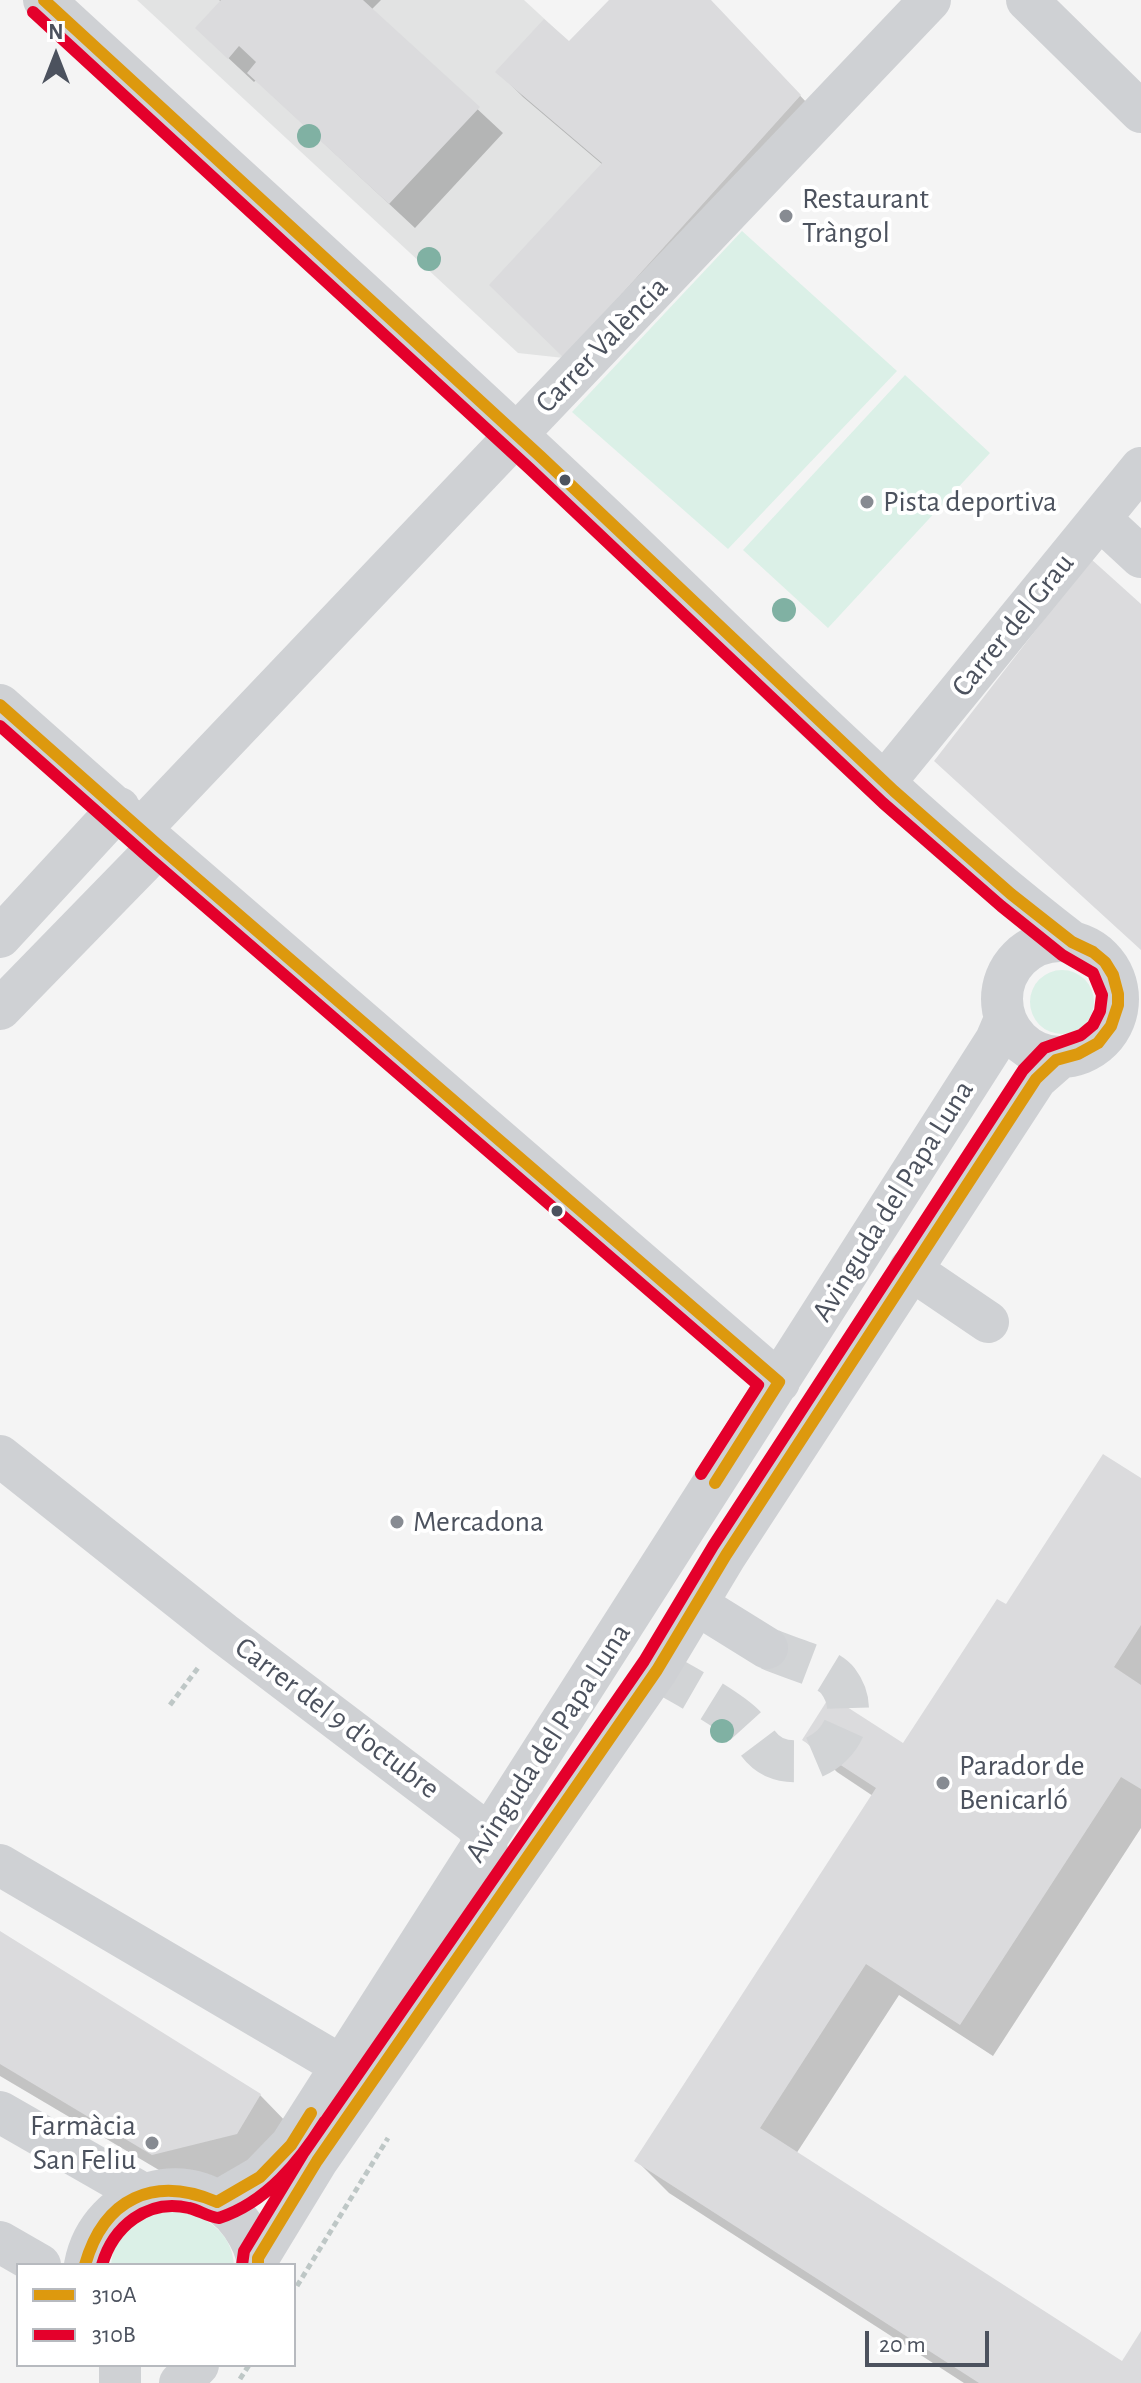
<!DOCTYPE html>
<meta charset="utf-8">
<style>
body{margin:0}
#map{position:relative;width:1141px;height:2383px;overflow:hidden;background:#f4f4f4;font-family:"Alegreya Sans",sans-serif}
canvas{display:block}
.legend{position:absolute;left:16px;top:2263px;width:280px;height:104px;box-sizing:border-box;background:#fff;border:2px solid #b7babf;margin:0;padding:10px 14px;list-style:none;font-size:24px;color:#4c525e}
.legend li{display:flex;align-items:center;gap:16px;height:40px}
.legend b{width:40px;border:2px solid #b7babf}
.north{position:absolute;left:16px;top:16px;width:80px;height:80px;-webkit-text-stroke:6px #fff;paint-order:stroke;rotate:0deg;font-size:22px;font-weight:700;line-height:32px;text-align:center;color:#4c525e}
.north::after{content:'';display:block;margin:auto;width:28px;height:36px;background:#4c525e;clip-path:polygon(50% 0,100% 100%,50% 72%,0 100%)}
.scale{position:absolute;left:865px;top:2331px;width:124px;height:36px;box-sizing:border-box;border:4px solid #4c525e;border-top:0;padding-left:10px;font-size:24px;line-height:28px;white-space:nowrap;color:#4c525e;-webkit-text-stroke:6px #fff;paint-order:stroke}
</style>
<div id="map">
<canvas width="1141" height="2383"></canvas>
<ul class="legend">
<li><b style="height:10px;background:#dd990e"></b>310A</li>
<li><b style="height:10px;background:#e4002b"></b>310B</li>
</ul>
<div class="north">N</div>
<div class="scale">20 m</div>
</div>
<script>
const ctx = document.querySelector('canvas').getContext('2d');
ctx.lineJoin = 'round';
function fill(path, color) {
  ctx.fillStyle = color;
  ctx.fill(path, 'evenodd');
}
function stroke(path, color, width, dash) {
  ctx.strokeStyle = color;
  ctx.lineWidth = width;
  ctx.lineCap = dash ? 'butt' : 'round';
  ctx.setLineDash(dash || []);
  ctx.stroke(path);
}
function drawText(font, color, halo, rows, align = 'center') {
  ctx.font = font + ' "Alegreya Sans",sans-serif';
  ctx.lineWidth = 8;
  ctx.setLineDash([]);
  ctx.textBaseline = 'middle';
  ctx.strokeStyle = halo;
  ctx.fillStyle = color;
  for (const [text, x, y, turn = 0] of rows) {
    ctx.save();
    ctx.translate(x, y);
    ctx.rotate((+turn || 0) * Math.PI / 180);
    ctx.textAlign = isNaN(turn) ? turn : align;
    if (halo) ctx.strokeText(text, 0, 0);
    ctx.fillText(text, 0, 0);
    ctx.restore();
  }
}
fill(new Path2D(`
 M137,0h387l197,182 -157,176 -46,-5z`), '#e2e3e3');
fill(new Path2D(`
 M742,231l155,140 -169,178 -156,-137z
 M905,375l85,78 -162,175 -85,-78z
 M1030 1002a32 32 0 1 1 64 0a32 32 0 1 1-64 0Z
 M177,2210c29,6 55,22 57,55h-123c3,-36 34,-52 66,-55z`), '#dbf0e7');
fill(new Path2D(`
 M219,0h162l-10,10 132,123 -88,95 -159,-148 -2,2 -31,-29 -1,-51z
 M612,0h98l114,121 -234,261 13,-217 -80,-68 -25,-25 71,-28z
 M1141,1480v348l-148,228 -94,-61 -103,159 326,210 19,-29v48h-177l-295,-190 -33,-33 237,-364 -36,-24 -33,-32 100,5 102,-138z
 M0,1933l260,162 32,33 -22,38 -84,20 -186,-110z`), '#0003');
fill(new Path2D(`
 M221,0h142l117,107 -91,97 -142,-131 9,-11 -17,-16 -11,13 -33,-31z
 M609,0h102l90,95 -237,263 -75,-73 113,-122 -107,-91 49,-53 25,22z
 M1091,559l50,45v346l-207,-189z
 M1103,1454l38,24v147l-27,42 27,18v104l-20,-12 -161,248 -94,-61 -106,164 362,233 19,-30v52h-162l-345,-222 242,-373 -74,-48 28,-44 73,47 94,-144 9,5z
 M0,1931l261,163 -24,40 -85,21 -152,-91z`), '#dbdbdd');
stroke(new Path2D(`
 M657,1670c23,13 72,39 88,56 10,11 14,24 29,31 45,20 96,-34 64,-76 -11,-15 -52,-23 -71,-33`), '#d2d4d6', 42, [42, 21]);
stroke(new Path2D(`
 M170,1705l28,-37
 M297,2286l91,-148
 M240,2379l9,-14`), '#bec7c6', 5, [6, 4]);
stroke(new Path2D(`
 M44,0c189,174 380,346 567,523 150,142 297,293 461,419
 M1027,0l114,112
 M1100,519l41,38
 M0,705l159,141 620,536
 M885,782l256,-314
 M141,829l789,-829
 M0,937l119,-129
 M1002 999a58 58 0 1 1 116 0a58 58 0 1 1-116 0Z
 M0,1009l159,-163
 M910,1269l78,53
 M0,1456l223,177 252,191 11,17 2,24
 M702,1598l7,14 58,36
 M0,1865l342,201
 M0,2112l143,82
 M217,2202l43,-25 31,-32 705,-1105 9,-21
 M0,2242l40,23
 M258,2258l59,-97 340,-491 69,-115 310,-476 25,-22
 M85,2265c14,-75 111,-105 157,-40 8,12 15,25 16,40
 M120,2365v18
 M180,2383l18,-18`), '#cfd1d4', 42);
stroke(new Path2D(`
 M44,0l497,457 353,334 117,103 61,48 21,10 12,10 8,13 5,19v11l-7,21 -13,17 -20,11 -22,6 -20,19 -310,476 -69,115 -340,491 -59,97v7
 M0,705l159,141 620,536 -64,101
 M85,2265c19,-67 69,-90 132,-63l43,-25 31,-32 20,-32`), '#dd990e', 12);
stroke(new Path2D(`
 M33,12l497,457 353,334 118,103 61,49 31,18 9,22 -2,16 -7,14 -12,10 -37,13 -21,22 -310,476 -69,115 -340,491 -60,99 -2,14
 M0,726l149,132 609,527 -57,89
 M102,2265c11,-38 45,-67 87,-57 10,2 19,9 30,10 48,-16 80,-56 106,-97`), '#e4002b', 12);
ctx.fillStyle = '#80b1a3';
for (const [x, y] of [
 [309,136],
 [429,259],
 [784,610],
 [722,1731]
]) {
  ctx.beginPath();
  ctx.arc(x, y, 12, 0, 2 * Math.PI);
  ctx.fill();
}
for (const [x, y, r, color] of [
 [786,216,8,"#878b92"],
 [565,480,7,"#4c525e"],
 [867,502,8,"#878b92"],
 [557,1211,7,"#4c525e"],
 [397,1522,8,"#878b92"],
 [943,1783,8,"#878b92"],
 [152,2143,8,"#878b92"]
]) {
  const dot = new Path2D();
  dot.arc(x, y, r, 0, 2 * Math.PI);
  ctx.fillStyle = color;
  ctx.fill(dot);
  stroke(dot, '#fff', 3);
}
drawText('30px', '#4c525e', '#fff', [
 ["Restaurant",802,199],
 ["Tràngol",802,233],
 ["Pista deportiva",883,502],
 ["Mercadona",413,1522],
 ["Parador de",959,1766],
 ["Benicarló",959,1800],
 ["Farmàcia",136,2126,"right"],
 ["San Feliu",136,2160,"right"]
], 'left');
drawText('30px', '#4c525e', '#fff', [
 ["Carrer València",602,345,-46],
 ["Carrer del Grau",1013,625,-51],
 ["Avinguda del Papa Luna",893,1201,-58],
 ["Carrer del 9 d'octubre",337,1718,37],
 ["Avinguda del Papa Luna",548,1743,-57]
]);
</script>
